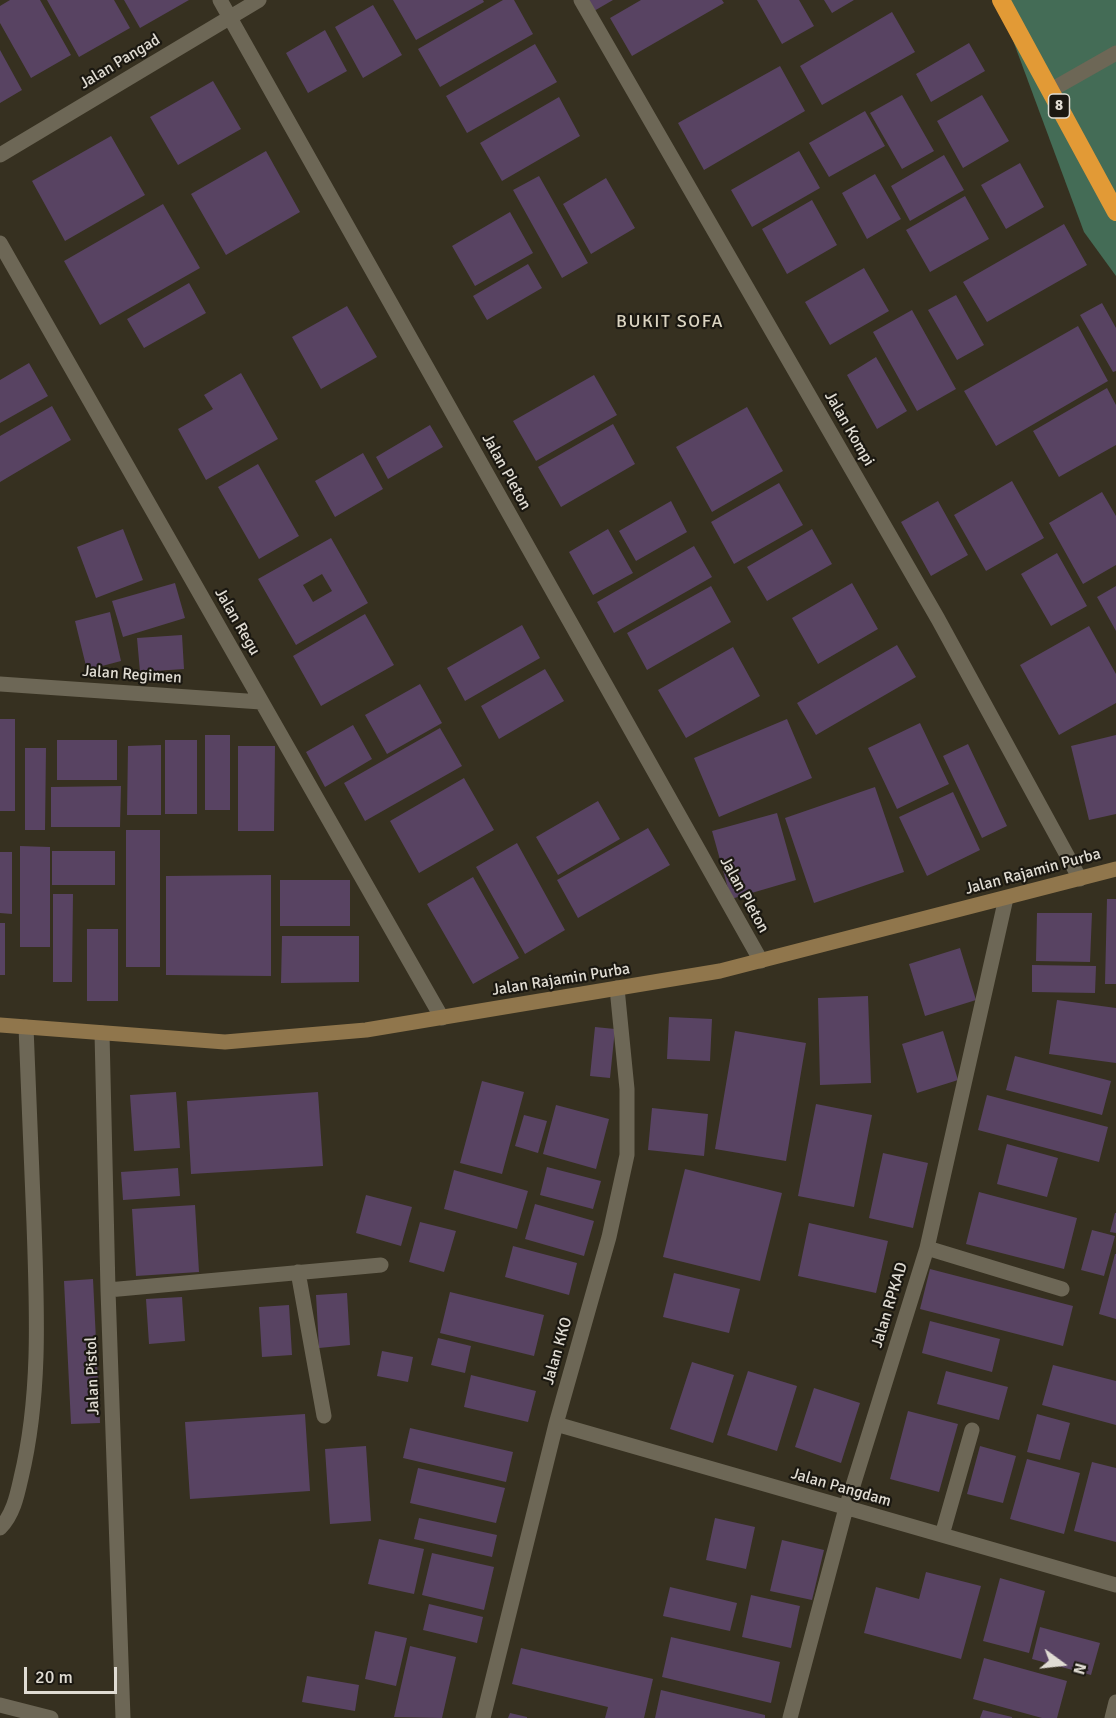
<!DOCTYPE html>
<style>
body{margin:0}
#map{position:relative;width:1116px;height:1718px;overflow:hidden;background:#363020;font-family:Signika,sans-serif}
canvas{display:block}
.north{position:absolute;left:1032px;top:1634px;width:60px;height:60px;-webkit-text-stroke:4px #1b1811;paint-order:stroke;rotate:105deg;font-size:16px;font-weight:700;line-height:24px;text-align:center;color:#e0dcd3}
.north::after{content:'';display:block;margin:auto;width:21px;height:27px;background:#e0dcd3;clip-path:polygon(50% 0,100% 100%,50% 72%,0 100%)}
.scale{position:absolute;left:24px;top:1667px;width:93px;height:27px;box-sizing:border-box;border:3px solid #e0dcd3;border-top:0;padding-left:8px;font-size:18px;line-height:21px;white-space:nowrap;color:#e0dcd3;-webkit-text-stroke:4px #1b1811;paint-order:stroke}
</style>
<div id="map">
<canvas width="1116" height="1718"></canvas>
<div class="north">N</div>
<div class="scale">20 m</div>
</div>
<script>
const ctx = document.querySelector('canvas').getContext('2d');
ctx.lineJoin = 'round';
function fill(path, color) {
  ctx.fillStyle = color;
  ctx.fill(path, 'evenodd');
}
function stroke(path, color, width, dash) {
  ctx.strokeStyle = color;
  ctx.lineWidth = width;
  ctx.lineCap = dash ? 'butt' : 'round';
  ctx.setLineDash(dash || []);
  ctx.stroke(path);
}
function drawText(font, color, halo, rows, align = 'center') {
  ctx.font = font + ' Signika,sans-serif';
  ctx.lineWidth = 4.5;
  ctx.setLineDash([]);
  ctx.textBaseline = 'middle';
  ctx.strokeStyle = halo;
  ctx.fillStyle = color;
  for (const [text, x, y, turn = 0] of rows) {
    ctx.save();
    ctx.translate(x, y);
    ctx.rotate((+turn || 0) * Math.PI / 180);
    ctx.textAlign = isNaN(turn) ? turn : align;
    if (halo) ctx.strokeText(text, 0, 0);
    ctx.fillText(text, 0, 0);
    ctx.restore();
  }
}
fill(new Path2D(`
 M998,0h118v276l-32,-44z`), '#446c56');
fill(new Path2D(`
 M10,0h30l31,55 -40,23 -31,-55v-17z
 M47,0h67l16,28 -51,29z
 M124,0h65l-49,28z
 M393,0h90l1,2 -68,38z
 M503,0h11l19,34 -93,53 -22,-38z
 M588,0h25l-19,11z
 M641,0h81l2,3 -92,53 -22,-38z
 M757,0h42l15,26 -32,18z
 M824,0h30l-22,13z
 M373,5l29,50 -39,23 -28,-51z
 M892,12l23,40 -93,53 -22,-39z
 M325,30l22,41 -39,22 -22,-40z
 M969,43l16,28 -54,31 -15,-28z
 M535,44l22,38 -90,51 -21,-37z
 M0,50l22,40 -22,13z
 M780,66l25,45 -101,59 -26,-47z
 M213,81l28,48 -63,36 -28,-48z
 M902,95l32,56 -32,18 -32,-56z
 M982,95l27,46 -46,27 -26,-47z
 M559,97l21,39 -78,45 -22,-38z
 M865,111l20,35 -56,31 -20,-34z
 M111,136l34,59 -80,46 -33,-60z
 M266,151l34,61 -74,43 -35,-61z
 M799,151l21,37 -68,39 -21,-37z
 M944,155l20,35 -54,31 -19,-35z
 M1020,163l24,44 -38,22 -25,-44z
 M875,174l26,45 -34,20 -25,-46z
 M539,176l49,87 -26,15 -49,-88z
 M606,178l29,50 -44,26 -28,-50z
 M965,196l24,43 -59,33 -24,-42z
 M812,200l25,45 -50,29 -25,-45z
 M163,204l37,64 -100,57 -36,-64z
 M510,212l23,41 -58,33 -23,-40z
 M1064,224l23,41 -100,57 -24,-40z
 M528,264l14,24 -55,32 -14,-24z
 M864,268l25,43 -59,34 -25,-43z
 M189,283l17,30 -62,35 -17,-29z
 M956,295l28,50 -27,15 -29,-50z
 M1102,303l14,25v43l-3,1 -33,-57z
 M347,306l30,51 -56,32 -29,-52z
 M912,310l44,79 -39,22 -44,-79z
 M1078,326l30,55 -112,65 -32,-55z
 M876,357l31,54 -30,18 -30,-54z
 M29,363l19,33 -48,27v-43z
 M241,373l37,66 -72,41 -28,-51 35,-20 -9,-14z
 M594,375l23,40 -81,46 -23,-40z
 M1107,388l9,17v40l-57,32 -26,-46z
 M52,406l19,34 -71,42v-46z
 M747,407l36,64 -71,41 -36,-65z
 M613,424l22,40 -74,43 -23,-40z
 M430,425l13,22 -55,32 -12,-22z
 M363,453l20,36 -48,28 -20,-36z
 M258,464l41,72 -40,23 -41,-72z
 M1012,481l32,57 -58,33 -32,-56z
 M779,483l24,42 -69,39 -23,-42z
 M1102,492l14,24v49l-33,19 -34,-61z
 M671,501l16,31 -51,29 -17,-30z
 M938,501l30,54 -37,21 -30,-54z
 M123,529l20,51 -47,18 -19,-51z
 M608,529l25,44 -40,22 -24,-43z
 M812,529l20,35 -65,37 -20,-34z
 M331,538l37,65 -72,42 -38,-66zM322,574l10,17 -19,11 -10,-17z
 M694,546l18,31 -98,56 -17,-31z
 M1057,553l30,53 -36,20 -30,-52z
 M175,583l10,35 -62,19 -11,-36z
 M852,583l26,46 -60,35 -26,-46z
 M711,586l20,36 -84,48 -20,-37z
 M1116,586v45l-19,-34z
 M110,612l11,49 -34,9 -12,-49z
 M365,614l29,51 -73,41 -28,-50z
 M522,625l18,33 -75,43 -18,-33z
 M1089,626l27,48v29l-57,32 -39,-70z
 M182,635l2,34 -44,3 -3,-34z
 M897,645l19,32 -100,58 -19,-32z
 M733,647l27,49 -74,42 -28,-48z
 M545,669l19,32 -65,38 -18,-33z
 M420,684l22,39 -55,31 -22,-39z
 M0,719h15v92h-15z
 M787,719l25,59 -93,39 -25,-59z
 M920,723l29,61 -52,25 -29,-61z
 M353,725l19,34 -47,28 -19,-35z
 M440,728l22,38 -97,55 -21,-38z
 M205,735h25v75h-25z
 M1116,735v79l-27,6 -18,-74z
 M57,740h60v40h-60z
 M165,740h32v74h-32z
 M968,744l39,82 -25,12 -39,-82z
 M161,745v70h-34l1,-69z
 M238,746h37l-1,85h-36z
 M25,748h21l-1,82h-20z
 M464,778l30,52 -75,43 -29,-52z
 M121,786l-1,41h-69v-40z
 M875,787l29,85 -90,31 -29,-85z
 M953,792l27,58 -53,26 -28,-59z
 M598,801l22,38 -62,36 -22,-38z
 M777,813l19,67 -65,19 -19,-68z
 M648,828l22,37 -92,53 -21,-38z
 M126,830h34v137h-34z
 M517,843l48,87 -40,24 -49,-87z
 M20,846l30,1v100h-30z
 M52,851h63v34h-63z
 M0,852h12v62l-12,-1z
 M271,875v101l-105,-1v-99z
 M473,877l46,81 -46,26 -46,-80z
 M280,880h70v46h-70z
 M53,894h20l-1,88h-19z
 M1107,899h9v85h-11z
 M1037,913h55l-2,49 -54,-1z
 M0,923h5v52h-5z
 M87,929h31v72h-31z
 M282,936h77v46l-78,1z
 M960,948l16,52 -51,16 -16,-52z
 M1032,965l64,1 -1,27 -63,-1z
 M868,996l3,87 -51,2 -2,-87z
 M1057,1000l59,8v55l-67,-9z
 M669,1017l43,2 -2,42 -43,-2z
 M595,1027l20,2 -5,49 -20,-2z
 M735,1031l71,12 -20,118 -71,-12z
 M943,1031l15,49 -41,13 -15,-49z
 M1015,1056l96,25 -9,34 -96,-25z
 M482,1081l42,11 -22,82 -42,-11z
 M176,1092l4,56 -46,3 -4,-56z
 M318,1092l5,74 -132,8 -4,-73z
 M987,1095l121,32 -9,35 -121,-32z
 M816,1104l56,11 -18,92 -56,-11z
 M556,1105l53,14 -13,50 -53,-15z
 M652,1108l56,6 -4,42 -56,-6z
 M524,1115l23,6 -9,32 -23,-7z
 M1007,1144l51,14 -11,39 -50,-13z
 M883,1153l45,10 -15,65 -44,-10z
 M547,1167l54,14 -8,28 -53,-14z
 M178,1168l2,28 -57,4 -2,-28z
 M685,1169l97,24 -22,88 -97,-24z
 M454,1170l74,21 -11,38 -73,-20z
 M979,1192l98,26 -13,51 -98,-25z
 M366,1195l46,12 -11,39 -45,-13z
 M535,1204l59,17 -10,35 -59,-17z
 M195,1205l4,67 -63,4 -4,-67z
 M1115,1213h1v20l-6,-1z
 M420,1222l36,9 -12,41 -35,-10z
 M809,1223l79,18 -12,52 -78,-17z
 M1092,1230l23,6 -11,40 -23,-6z
 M513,1246l64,17 -8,32 -64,-18z
 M1115,1254h1v65l-17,-5z
 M930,1269l143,37 -10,40 -143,-37z
 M674,1273l66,16 -11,44 -66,-16z
 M93,1279l7,144 -29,1 -7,-143z
 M450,1292l94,23 -10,41 -94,-23z
 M347,1293l3,52 -31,3 -3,-53z
 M182,1297l3,44 -36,3 -3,-45z
 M289,1305l3,50 -30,2 -3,-50z
 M930,1321l70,18 -8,33 -70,-19z
 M438,1338l33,8 -6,27 -34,-8z
 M382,1351l31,6 -5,25 -31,-6z
 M692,1362l42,13 -21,68 -43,-14z
 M1053,1365l63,16v44l-74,-20z
 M748,1371l49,15 -20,65 -50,-16z
 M946,1371l62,16 -9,33 -62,-16z
 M471,1375l65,16 -8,31 -64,-15z
 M814,1388l46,15 -19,60 -46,-16z
 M908,1411l50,13 -19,68 -49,-13z
 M305,1414l5,77 -120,8 -5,-77z
 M1037,1414l33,9 -10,37 -33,-8z
 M410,1428l103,24 -7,30 -103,-24z
 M366,1446l5,75 -41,3 -5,-75z
 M980,1446l36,10 -13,47 -36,-9z
 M1027,1459l53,14 -16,61 -54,-15z
 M1092,1462l24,6v74l-42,-11z
 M418,1468l87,20 -9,35 -86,-20z
 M419,1518l78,17 -5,22 -78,-18z
 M715,1518l40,9 -9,42 -40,-9z
 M379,1539l45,10 -10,45 -46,-10z
 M782,1540l42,10 -12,50 -42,-9z
 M432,1553l62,14 -10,43 -62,-15z
 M926,1572l55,14 -20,73 -97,-26 12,-46 43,12z
 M1000,1578l45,13 -16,62 -46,-12z
 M670,1587l67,16 -7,28 -67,-15z
 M751,1595l49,11 -9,42 -49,-11z
 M429,1604l54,13 -6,26 -54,-13z
 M1040,1627l60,16 -9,32 -59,-16z
 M375,1631l32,7 -11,48 -31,-7z
 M671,1637l109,25 -9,41 -109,-26z
 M410,1646l46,11 -14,61 -48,-1z
 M521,1648l132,31 -9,39h-39l3,-11 -96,-23z
 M984,1658l83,23 -10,37h-15l-69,-19z
 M307,1676l52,9 -4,26 -53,-9z
 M661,1690l104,25v3h-110z
 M983,1710l29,7v1h-32z
 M510,1713l17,4v1h-19z`), '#584362');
stroke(new Path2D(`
 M1051,90l65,-37`), '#6d6756', 15);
stroke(new Path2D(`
 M220,0l541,961
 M581,0l357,619 142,260
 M0,155l259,-155
 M0,243l442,775
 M0,684l261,18
 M102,1033l6,257 15,428
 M927,1248l135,41
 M298,1272l26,144
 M108,1290l273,-25
 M556,1424l560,161
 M0,1528c13,-13 17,-32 21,-50 20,-83 16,-169 13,-254 -3,-66 -5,-131 -8,-197
 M942,1535l30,-105
 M0,1705l51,13
 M483,1718l73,-294 53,-187 18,-82v-66l-10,-101
 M790,1718l56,-210 81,-260 79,-350
 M1112,1718l4,-16`), '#6d6756', 15);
stroke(new Path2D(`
 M0,1025l225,17 141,-12 354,-59 396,-102`), '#90764c', 15);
stroke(new Path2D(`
 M1001,0l115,212`), '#e29a36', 18);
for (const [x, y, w] of [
 [1059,106,21]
]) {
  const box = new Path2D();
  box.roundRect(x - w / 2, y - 12, w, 24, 4.5);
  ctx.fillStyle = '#1b1811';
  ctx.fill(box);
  stroke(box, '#e0dcd3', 1.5);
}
drawText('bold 15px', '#e0dcd3', null, [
 ["8",1059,106]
]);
drawText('16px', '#e0dcd3', '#1b1811', [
 ["Jalan Pangad",120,62,-31],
 ["Jalan Kompi",849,429,60],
 ["Jalan Pleton",506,472,61],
 ["Jalan Regu",237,622,60],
 ["Jalan Regimen",132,675,4],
 ["Jalan Rajamin Purba",1033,872,-15],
 ["Jalan Pleton",744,895,61],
 ["Jalan Rajamin Purba",561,980,-9],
 ["Jalan RPKAD",890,1305,-73],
 ["Jalan KKO",558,1351,-74],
 ["Jalan Pistol",93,1376,-92],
 ["Jalan Pangdam",841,1488,16]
]);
ctx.letterSpacing = '1.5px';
drawText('18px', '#dbd4c1', '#1b1811', [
 ["BUKIT SOFA",670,322]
]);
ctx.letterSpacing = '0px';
</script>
